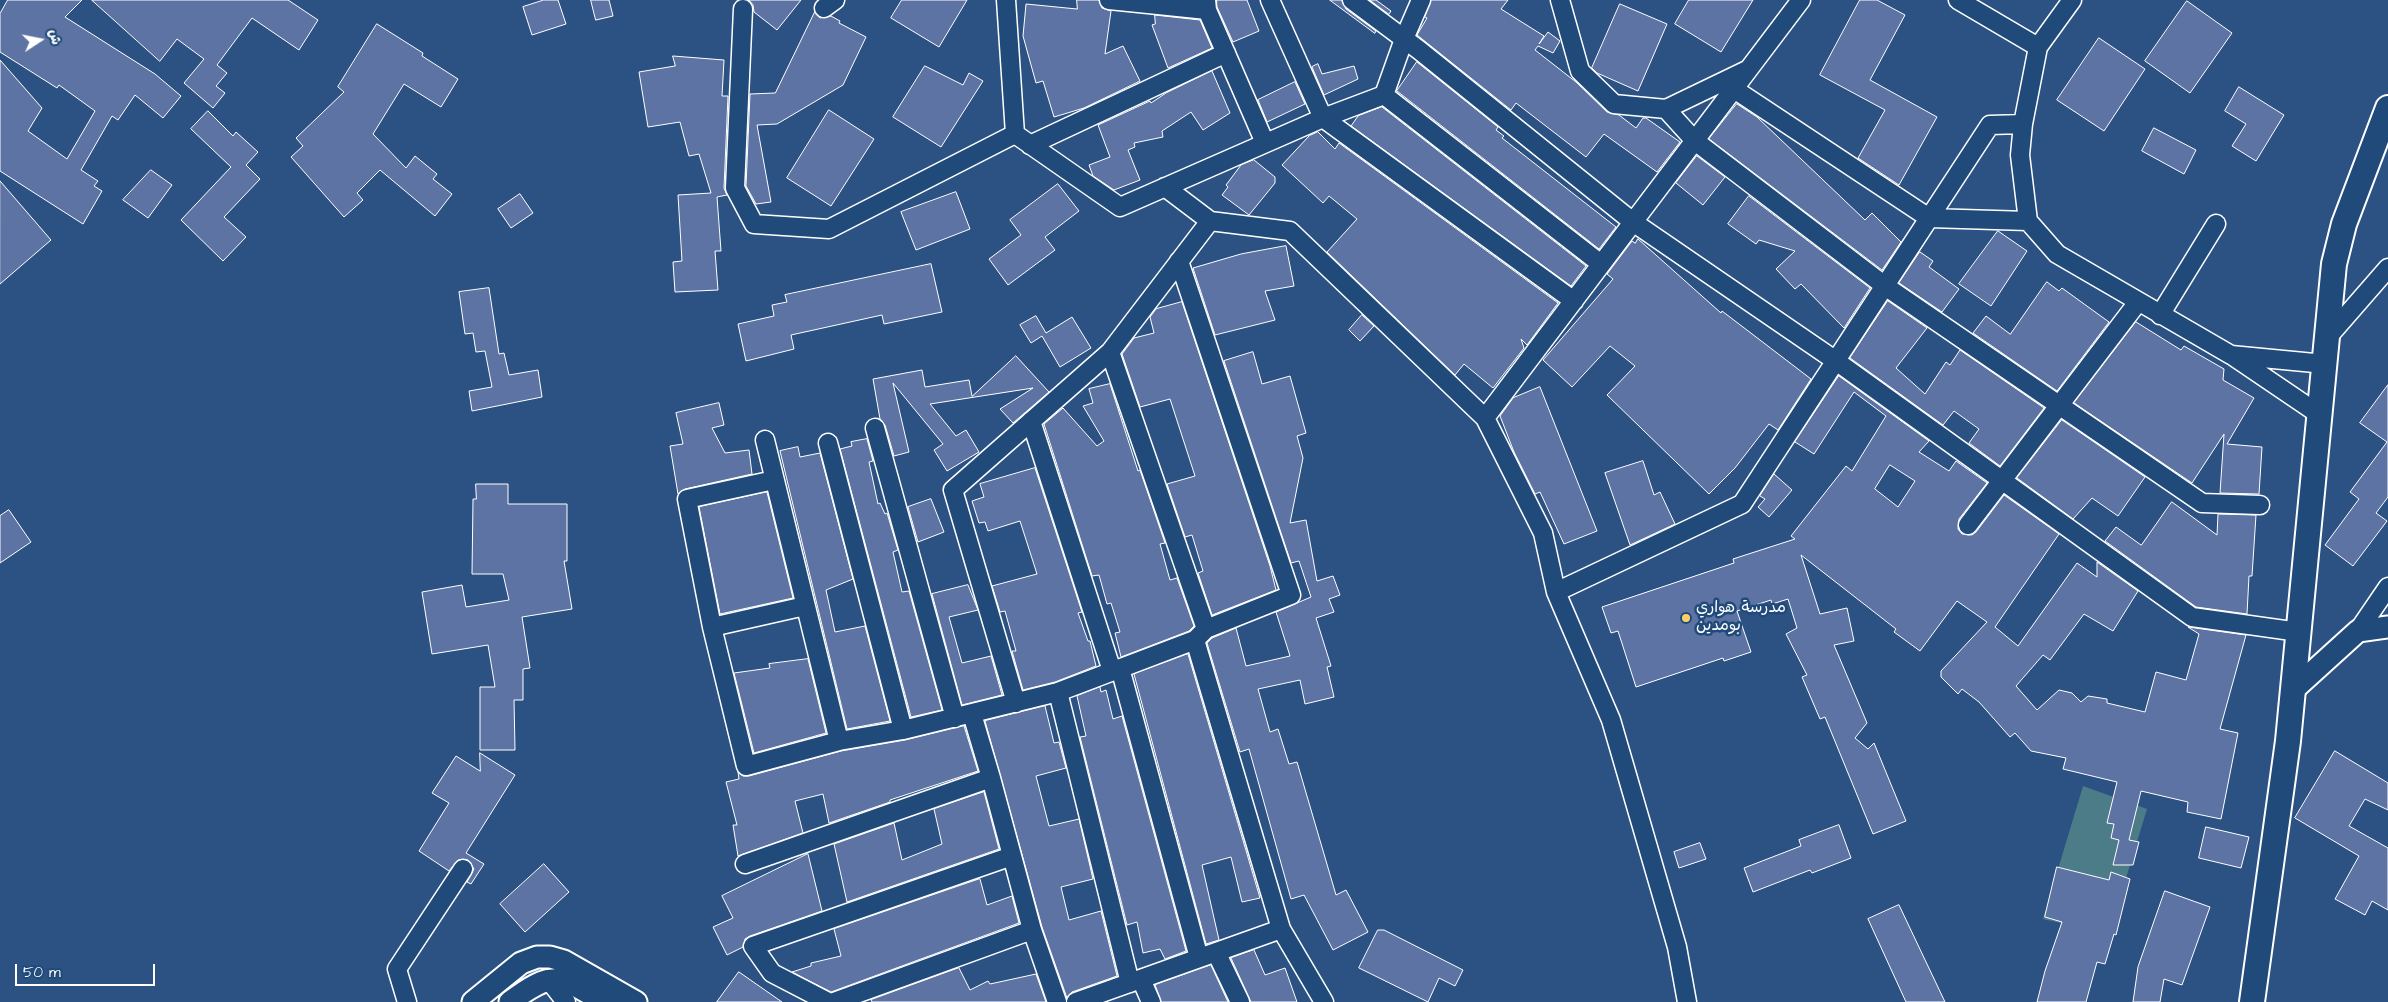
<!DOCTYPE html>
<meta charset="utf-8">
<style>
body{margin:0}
#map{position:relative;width:2388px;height:1002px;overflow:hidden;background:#2b5282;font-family:"Architects Daughter","Playpen Sans Arabic",sans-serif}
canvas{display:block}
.north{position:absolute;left:15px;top:15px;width:50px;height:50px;-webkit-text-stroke:4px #1f4a7a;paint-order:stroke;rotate:79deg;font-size:14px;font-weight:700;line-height:20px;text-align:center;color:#fff}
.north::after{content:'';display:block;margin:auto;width:18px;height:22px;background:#fff;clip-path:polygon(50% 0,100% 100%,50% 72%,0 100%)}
.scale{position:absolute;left:15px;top:964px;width:140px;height:22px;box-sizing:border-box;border:2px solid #fff;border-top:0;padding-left:6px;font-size:15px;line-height:18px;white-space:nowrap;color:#fff;-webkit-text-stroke:4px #1f4a7a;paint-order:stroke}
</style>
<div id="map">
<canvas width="2388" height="1002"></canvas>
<div class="north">ش</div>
<div class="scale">50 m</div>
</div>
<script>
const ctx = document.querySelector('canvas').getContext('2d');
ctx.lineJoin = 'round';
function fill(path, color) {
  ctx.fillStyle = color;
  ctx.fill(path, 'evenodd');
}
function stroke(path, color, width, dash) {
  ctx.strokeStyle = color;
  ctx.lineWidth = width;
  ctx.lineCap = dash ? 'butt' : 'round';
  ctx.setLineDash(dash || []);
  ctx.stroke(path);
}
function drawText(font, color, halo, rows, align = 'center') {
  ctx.font = font + ' "Architects Daughter","Playpen Sans Arabic",sans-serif';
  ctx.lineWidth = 5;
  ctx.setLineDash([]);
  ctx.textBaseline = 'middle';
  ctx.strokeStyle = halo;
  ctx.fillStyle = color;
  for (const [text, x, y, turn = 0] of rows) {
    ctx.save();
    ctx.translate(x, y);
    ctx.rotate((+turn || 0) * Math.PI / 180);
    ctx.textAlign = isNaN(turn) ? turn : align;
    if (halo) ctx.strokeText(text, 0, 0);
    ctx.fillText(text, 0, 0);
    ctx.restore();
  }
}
fill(new Path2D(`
 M2083,786l64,23 -38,125 -66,-15z`), '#4b7c88');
const building = new Path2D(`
 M8,0h74l-17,17 90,57 26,22 -18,22 -28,-23 -17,25 -6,-4 -31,54 17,11 -4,5 8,5 -19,33 -83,-53v-111l42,48 -14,23 39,28 28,-48 -36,-26 -2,3 -57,-36v-38z
 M92,0h196l30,20 -19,30 -47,-32 -35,47 10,8 -11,13 9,7 -12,15 -29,-25 20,-24 -27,-20 -17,22z
 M544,0h14l8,24 -34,11 -9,-28z
 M591,0h18l4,16 -17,4z
 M749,0h52l-24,30 -23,-18 -1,-7z
 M902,0h65l-28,47 -48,-29z
 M1077,0h22l3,8 9,3 -6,43 18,-8 17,35 -56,27 -30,9 -11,-36 -7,2 -13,-47 3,-32 51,5z
 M1217,0h30l12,31 -26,11 -16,-35z
 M1330,0h12l4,9 30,22 -1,2z
 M1370,0h6l15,11 -2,3z
 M1431,0h77l-7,9 43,27 -5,8 9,-12 12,9 -7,12 -15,-7 -3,4 41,32 31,30 12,3 17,13 7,-10h3l34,24 -23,30 -53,-38 -18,23 -70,-54 -5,7 -94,-75 10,-17 -2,-1z
 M1689,0h64l-32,52 -46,-28z
 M1860,0h17l28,15 -35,65 67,37 -38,68 -41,-27 27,-48 -65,-35z
 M2187,1l45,32 -42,60 -45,-32z
 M1620,4l47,20 -29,67 -41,-18 -5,-5z
 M815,12l5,6 11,-2 9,5 -1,2 27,14 -23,48 -66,39 -20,1 14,77 -15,2 -10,-18 4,-92 25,-1z
 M1155,15l45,5 12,28 -44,20 -16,-43 3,-1z
 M377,24l46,29 -1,3 36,23 -17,28 -37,-23 -31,50 33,34 9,-12 22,18 -4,5 19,15 -17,22 -55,-46 -23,23 6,7 -19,17 -53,-60 12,-11 -7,-8 48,-46 -6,-5z
 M2099,38l46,31 -41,62 -47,-31z
 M673,56l51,4 -2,36h6l-4,92 3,7 -10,2 4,54h-6l3,39 -43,2 -2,-30 9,-1 -4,-66 33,-2 -12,-39 -10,2 -9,-34 -32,5 -9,-55 36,-6z
 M1417,62l81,65 -2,3 8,6 -2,2 114,89 -17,22 -202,-158z
 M1318,64l4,10 32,-8 4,13 -34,16 -12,-28z
 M925,66l38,19 6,-12 14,8 -42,66 -48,-30z
 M1212,71l18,42 -27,17 -12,-18 -29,19 1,6 -29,6 1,4 -7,3 12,30 -26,10 -21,-14 -4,-11 21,-8 -12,-32 52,-24 1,2 15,-10z
 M1295,82l10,22 -38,18 -9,-22z
 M2239,87l45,28 -28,46 -24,-15 14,-22 -21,-13z
 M1737,104l20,13 108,103 7,-7 29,29 -19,28 -173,-131z
 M1382,107l204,159 -15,20 -220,-160 7,-10z
 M829,110l45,29 -43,67 -44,-28z
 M208,111l25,25 3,-4 22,20 -12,13 14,14 -36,38 22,20 -23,24 -42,-41 50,-53 -40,-38z
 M2154,128l42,22 -12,24 -42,-23z
 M1318,132l17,17 4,-6 219,160 -31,42 -6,-6 3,9 -31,40 -29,-24 -9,11 -128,-123 30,-33 -28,-23 -6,7 -41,-38 27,-29z
 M1697,156l28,21 -22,28 -27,-22z
 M1254,160l21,17v6l-26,32 -27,-20 6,-8 -2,-2 15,-20z
 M151,170l21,15 -24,33 -25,-18z
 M0,181l51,59 -51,44z
 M1058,184l21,27 -34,26 10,13 -47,35 -19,-26 32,-24 -11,-15z
 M956,192l14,37 -54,21 -15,-38z
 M520,194l13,19 -22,15 -13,-19z
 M1749,196l121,92 -26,40 -43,-44 -6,5 -19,-20 19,-18 -36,-11 -3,4 -28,-20z
 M1998,231l29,20 -36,55 -32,-22z
 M1638,239l83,74 1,-2 89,68 -33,51 -9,-6 -34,44 -26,26 -102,-99 28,-29 -25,-20 -38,41 -29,-27 70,-81 -6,-5 25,-33 3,2z
 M1286,246l8,40 -29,5 10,29 -60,15 -22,-67 48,-14z
 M1920,252l13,9 -4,6 30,22 -17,23 -43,-29z
 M931,264l11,48 -58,12 -2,-9 -91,20 3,14 -48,12 -8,-37 36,-8 -2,-11 15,-3 -2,-7z
 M2047,282l12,9 3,-3 47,34 -52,69 -84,-58 13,-17 24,18z
 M489,288l10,66 5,-1 5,22 29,-5 4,27 -70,14 -3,-20 23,-4 -7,-36 -9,1 -3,-19 -8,1 -6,-42z
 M1888,301l39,27 -31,40 29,26 21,-32 4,3 10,-15 84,58 -44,58 -31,-23 10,-14 -25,-18 -11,14 -93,-67z
 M1182,302l88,264 6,24 -64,25 -14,-42 5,-2 -11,-36 -7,2 -18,-53 28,-8 -25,-77 -30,8 -18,-53 12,-16 20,-5 -4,-16 6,-8z
 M1362,315l12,11 -14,15 -11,-11z
 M1036,316l10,17 26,-16 19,31 -31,19 -18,-31 -11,7 -11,-18z
 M2136,322l45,28 3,-4 40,23 -1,11 31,18 -27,46 35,3 -3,47 -39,-1 4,-59 -32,49 -118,-80z
 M1253,352l9,32 28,-8 16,57 -9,3 6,22 -13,65 16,-3 11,61 16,-5 7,19 -11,4 5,13 -18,6 15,48 -4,1 7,30 -29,7 -5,-24 -42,9 12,43 8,-3 11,35 8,-2 39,133 10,-5 22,42 -35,18 -29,-55 -13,4 -42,-150 -9,3 -33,-109 5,-5 24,-10 10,38 44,-10 -14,-44 35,-15 -12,-36 -8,2 -67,-202z
 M1016,356l33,36 -36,31 -13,-14 33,-21 -103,16 26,32 10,-6 13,22 -32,19 -13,-21 9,-6 -50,-61 16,69 -15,4 -9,-31 -5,-6 -7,-40 49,-9 3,17 44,-7 3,16z
 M1839,376l90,65 -10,11 30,19 7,-10 31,22 -28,36 -1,10 4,5 10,1 4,-3 28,-37 55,39 -64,93 23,19 59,-83 20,14v-15l41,29 -25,40 -29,-17 -34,46 -7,-5 -27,31 21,24 22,-20 13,3 9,9 7,-6 19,3v4l38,9 11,-40 30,8 13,-46 -11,-7 58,8 -26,94 18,4 -17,86 -34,-7 1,-10 -47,-11 -12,49 10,2 -6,23h-20l6,-25 -8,-2 3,-14 -7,-1 10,-41 -54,-13 3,-11 -35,-7 -16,-18 -5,4 -31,-35 -17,-13 -4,5 -17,-17v-6l46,-49 -30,-21 -37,50 -26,-19 2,-3 -95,-74 19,59 27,-6 7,33 -20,4 33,78 -12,15 13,11 6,-6 32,78 -33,13 -48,-117 -5,2 -18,-42 5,-2 -21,-41 11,-6 -9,-29 -16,5 -1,-4 -34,11 14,41 -27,9 -1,-3 -87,29 -18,-56 -7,2 -9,-26 132,-44 -1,-4 62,-20 -4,-3 55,-70 6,5 34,-55 -32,-24 -40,62 -19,-12zM1890,465l25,16 -17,26 -23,-18z
 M1110,384l28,87 2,-1 25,73 -5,1 10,36 7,-2 17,48 -5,5 -68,26 -6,-24 5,-1 -9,-29 -4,1 -8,-29 -7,1 -48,-152 19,-16 34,38 7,-5 -21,-35 10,-3 -4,-14z
 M2388,385v112l-12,16 11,8 -34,45 -28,-21 34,-46 -9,-7 37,-50 -27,-19z
 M1540,387l57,144 -33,13 -24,-52 -5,2 -21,-42 -14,-36 13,-18z
 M719,403l5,22 -12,3 13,25 24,-3 3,24 -67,15 -7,5 -8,-48 13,-2 -7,-31z
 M2062,420l83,57 -27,39 -26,-18 -19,21 -56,-41z
 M867,439l6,22 -4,1 9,42 2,-1 5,11 2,-1 11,37 -5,2 9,40 7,-1 33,119 -31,7 -71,-268 12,-3 -1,-4z
 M798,447l2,10 20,-4 33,126 -27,11 9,42 30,-6 25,95 -43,8 -67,-278z
 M1643,461l11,34 6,-3 15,32 -45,21 -25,-72z
 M1035,468l47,144 -4,1 10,28h2l6,25 -41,16 -32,8 -11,-39h4l-11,-40 -5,1 -8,-26 45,-12 -17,-53 -32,10 -3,-9 -6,1 -7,-22 12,-4 -4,-13z
 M1774,474l18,16 -23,27 -11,-10 7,-8 -5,-3z
 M476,484h32v20h59v57h-3l8,48 -50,8 8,51 -7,1v31h-9l1,50h-35v-63h15l-7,-42 -56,9 -10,-62 40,-7 4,22 43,-7 -6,-26h-31l1,-75h3z
 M767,492l26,106 -73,16 -21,-107z
 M931,499l13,33 -26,10 -10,-35z
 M2172,502l45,33 1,-21 38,1 -4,61h-3l-2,38 -51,-7 -91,-66 11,-14 25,18z
 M9,510l22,32 -31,21v-47z
 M968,585l10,25 -29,7 13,46 29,-7 11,39 -40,10 -30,-111z
 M1188,654l72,244 -18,4 -11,-45 -29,8 17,75 -13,4 -72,-270z
 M808,659l18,74 -72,20 -20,-80 36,-5 -1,-4z
 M1100,687l1,5 5,-2 7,29 9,-3 64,235 -21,8 -5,-10 -17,4 -6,-31 -10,3 -47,-188 6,-1 -9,-40z
 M1045,706l9,37 5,-1 7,26 -30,8 13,50 30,-7 14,60 -32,8 8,33 32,-9 16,65 -45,16 -5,6 -25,-71 -57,-206z
 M964,726l14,45 -88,29v2l-61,21 -6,-29 -28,7 8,32 -65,23 -5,-31h4l-11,-43 13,-3 -1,-7 5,4h6l92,-25 64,-11z
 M2335,751l53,32v27l-23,-11 -16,27 39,22v62l-16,-9 -7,14 -30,-16 24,-43 -64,-38z
 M480,753l35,22 -49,78 18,11 -13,20 -4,-2 7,-13 -6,-9h-10l-9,11 -30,-20 30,-48 -17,-10 24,-37 24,15z
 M984,792l15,57 -152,53 -13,-58 60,-21 8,37 40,-16 -8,-35z
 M1839,825l12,33 -39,15 -2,-3 -57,22 -9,-24 57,-22 -2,-6z
 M2206,827l43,10 -8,31 -42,-10z
 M1700,843l6,16 -27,9 -5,-16z
 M808,854l14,57 -72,25 -5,3 -2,8 -16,8 -14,-28 20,-9 -11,-22z
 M544,864l25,28 -44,40 -25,-28z
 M2057,867l52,13 2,-8 19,7 -14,56 -2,-1 -9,30 -8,-2 -11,40h-49l8,-31 17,-49 -17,-5z
 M980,879l7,26 25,-9 7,27 -188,69 -39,-20 19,-6v-3l30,-7 -7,-27z
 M2165,891l45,16 -28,78 -18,-6 -4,23h-27l5,-35z
 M1899,905l46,97h-39l-38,-83z
 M1378,930h6l79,40 -8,16 -16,-8 -11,24 -69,-34z
 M1254,950l11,25 20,-7 12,34h-46l-20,-44z
 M1211,965l17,37h-67l-6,-17z
 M959,968l11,22 18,-9 2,3 46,-10 10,28h-174l-1,-2z
 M739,972l43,30h-65z`);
fill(building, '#5d73a3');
stroke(building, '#fff', 1);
const minor = new Path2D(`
 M1006,0l9,134 105,73 203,-89 61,-23 20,-56 17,-39
 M1109,0l98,10
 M1206,0l1,10 58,133
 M1270,0l53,118 251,183
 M1352,0l67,50 214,172 203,139 356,256 107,15
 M1560,0l20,71 34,33 52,5 81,-39
 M1958,0l80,47
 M2072,0l-34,47 -15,77 -3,31 8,66 29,33 174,101 94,9
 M824,8l11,-8
 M743,9l-8,179 19,36 75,5 186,-95
 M1734,89l195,129 99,3
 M1384,95l217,169
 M1666,109l29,32 190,145 317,217 58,2
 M1030,145l196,-92
 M1165,187l45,34 80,10 195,187 58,115 13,59 55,128 66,227 10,55
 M2160,315l56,-91
 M2327,338l61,-70
 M1110,352l96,277
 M2233,356l87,59
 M1485,418l316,-418
 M1031,421l81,250
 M875,428l80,290
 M765,440l74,301
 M828,443l75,287
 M774,480l-87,19 25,128 34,139 93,-25 64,-11 155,-38 137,-52 11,-11 85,-34 -112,-334
 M1968,525l170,-223
 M1556,592l186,-88 248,-379 33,-1
 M712,627l93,-21
 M2358,631l30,-44
 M1195,640l86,289 43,73
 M1120,668l79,290
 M1058,692l72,291
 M1016,703l-63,-213 157,-138 100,-131
 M972,714l19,64 41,152 25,72
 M745,864l246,-86
 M1216,952l24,50
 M548,979l18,23
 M1141,979l10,23
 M407,1002l-10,-33 66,-100
 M828,1002l-56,-29 -19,-27 259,-90
 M834,1002l198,-72
 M1076,1002l205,-73`);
const tertiary = new Path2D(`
 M2293,690l65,-59 30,-4
 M473,1002l48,-39 16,-6h13l14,4 72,41
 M510,1002c44,-33 50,-26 94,0`);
const secondary = new Path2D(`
 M2252,1002l36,-261 46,-477 10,-40 44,-116`);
stroke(minor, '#fff', 21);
stroke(tertiary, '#fff', 25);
stroke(secondary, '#fff', 28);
stroke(minor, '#1f4a7a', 18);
stroke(tertiary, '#1f4a7a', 21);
stroke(secondary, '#1f4a7a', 24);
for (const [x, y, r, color] of [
 [1686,618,5,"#ffd166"]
]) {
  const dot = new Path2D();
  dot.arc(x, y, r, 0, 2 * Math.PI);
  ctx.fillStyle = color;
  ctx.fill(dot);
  stroke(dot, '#1f4a7a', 2);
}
drawText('16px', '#fff', '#1f4a7a', [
 ["مدرسة هواري",1696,609],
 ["بومدين",1696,627]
], 'left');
</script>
